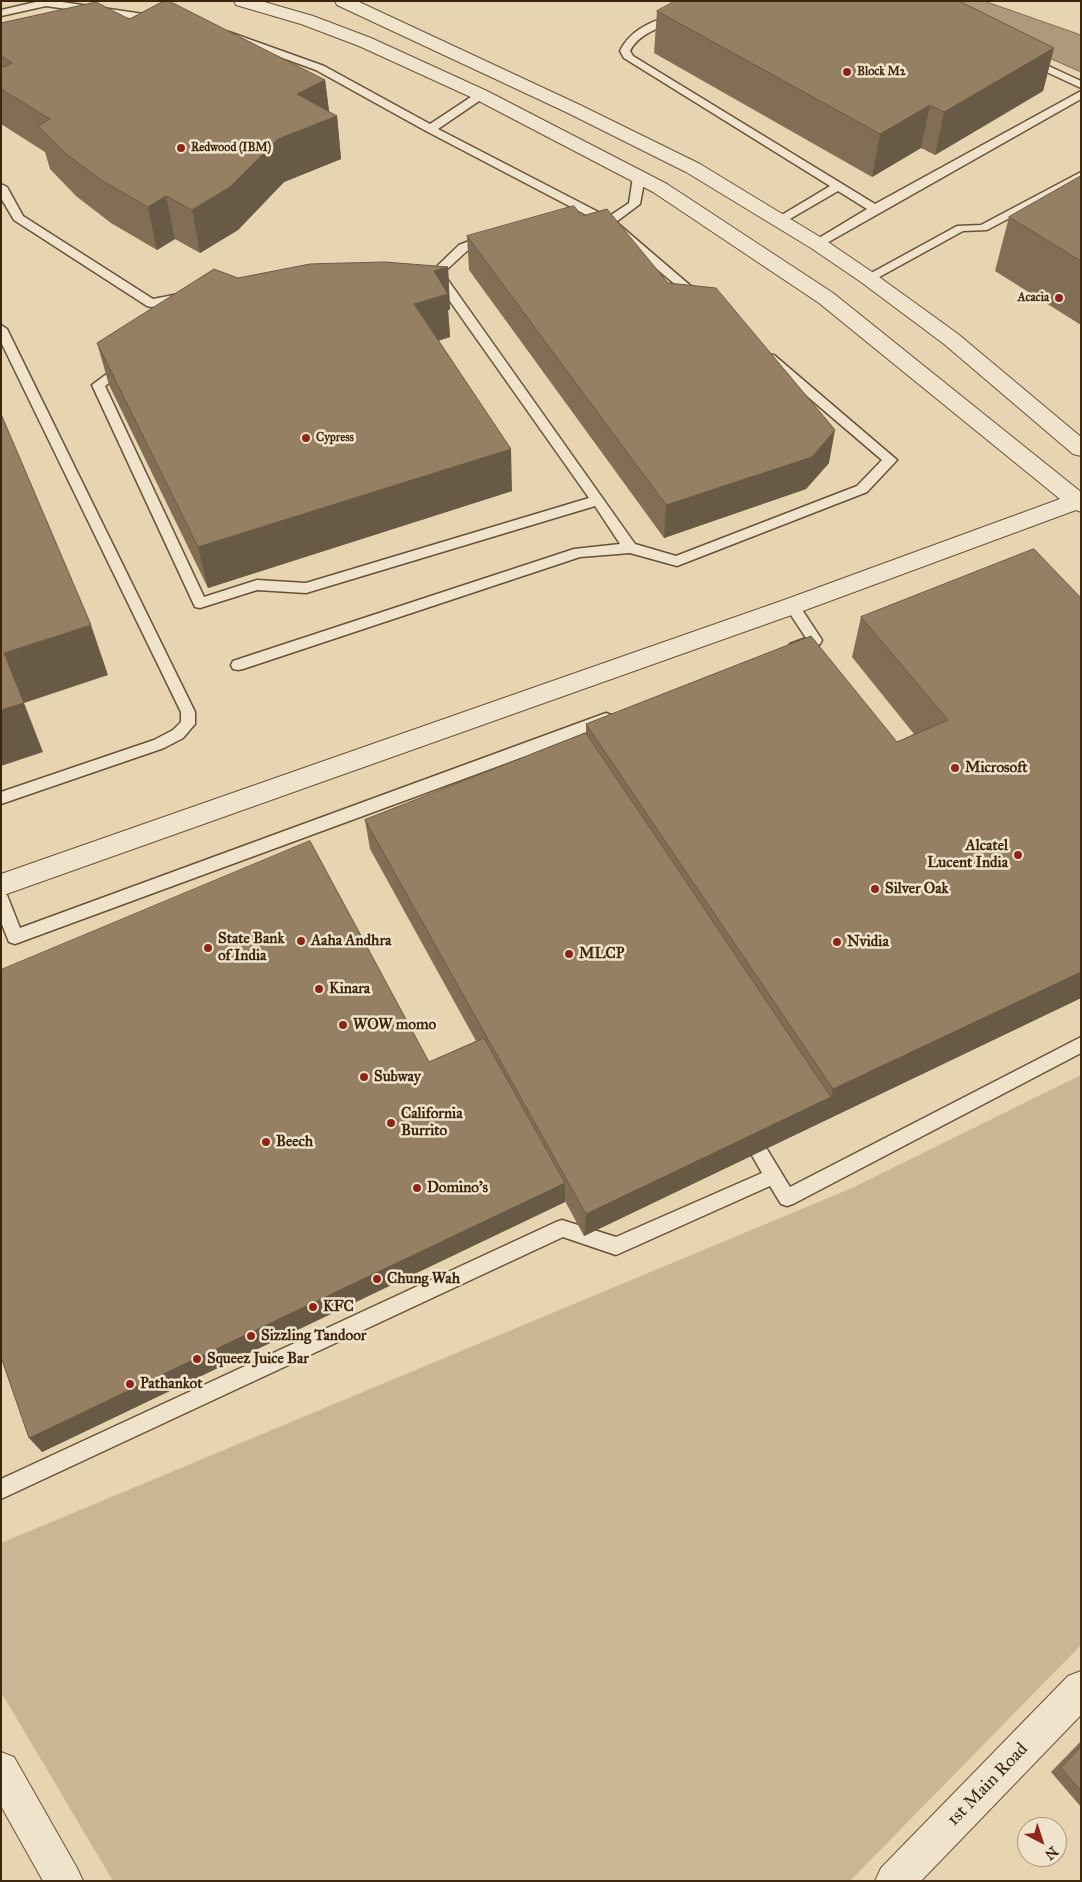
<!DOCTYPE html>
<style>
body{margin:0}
#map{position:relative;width:1082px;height:1882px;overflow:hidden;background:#e7d4b1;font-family:"IM FELL Great Primer",serif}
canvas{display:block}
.frame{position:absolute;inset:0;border:2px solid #3e260e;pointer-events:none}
.north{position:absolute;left:1017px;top:1817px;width:50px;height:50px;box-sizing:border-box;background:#efe3cc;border:1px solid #a89780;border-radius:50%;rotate:140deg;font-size:14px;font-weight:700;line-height:20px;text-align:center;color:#3e260e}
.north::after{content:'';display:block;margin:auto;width:18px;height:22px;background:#8f2418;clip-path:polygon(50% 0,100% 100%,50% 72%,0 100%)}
</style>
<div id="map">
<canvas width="1082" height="1882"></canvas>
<div class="frame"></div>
<div class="north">N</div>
</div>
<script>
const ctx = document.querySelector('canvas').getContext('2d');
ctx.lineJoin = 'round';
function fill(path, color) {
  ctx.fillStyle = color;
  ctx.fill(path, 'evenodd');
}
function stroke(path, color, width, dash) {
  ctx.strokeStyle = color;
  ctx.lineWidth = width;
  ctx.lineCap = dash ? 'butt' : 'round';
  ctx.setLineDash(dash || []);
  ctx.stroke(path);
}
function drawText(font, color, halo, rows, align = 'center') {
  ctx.font = font + ' "IM FELL Great Primer",serif';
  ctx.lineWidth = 5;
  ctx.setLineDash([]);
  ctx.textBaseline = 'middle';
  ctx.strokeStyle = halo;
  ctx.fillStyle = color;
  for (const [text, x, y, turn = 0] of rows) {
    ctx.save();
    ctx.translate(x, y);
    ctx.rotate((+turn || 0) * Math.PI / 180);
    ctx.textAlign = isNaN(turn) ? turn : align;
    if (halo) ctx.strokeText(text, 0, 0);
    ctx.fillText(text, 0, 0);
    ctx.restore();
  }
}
fill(new Path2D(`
 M1081,1075v570l-231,236h-737l-112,-189v-149l851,-355z`), '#cab695');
const water = new Path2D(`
 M935,1h49l97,34v37l-57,-25z`);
fill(water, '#ae997a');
stroke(water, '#816b4f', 1);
const service = new Path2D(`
 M40,1h15l102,15 5,3 -5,3 -111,-16 -45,10v-6z
 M675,15l4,1 1,2 -1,2c-18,7 -40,13 -49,31l3,5 242,148 206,-113v8l-263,149 -6,-4 2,-3 53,-32 -29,-18 -55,32h-8l-2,-2 2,-2 55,-33 -206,-128 -4,-7c10,-21 33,-31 55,-36z
 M229,32l95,34 106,58 47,-31h8l1,2 -1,2 -47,32 170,88 21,-14 4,-26 6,-3 4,1 2,2 -5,27 -24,18 90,77 -6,4 -4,-1 -90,-76 -12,-1 -2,-2 4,-3 -170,-89 -110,-61 -91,-33 -1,-2z
 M1029,57l52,24v7l-56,-26 -1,-2z
 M1081,172v8l-94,50 -24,1 -91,50 -4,1 -6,-4 95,-52 24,-1z
 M1,184l6,3 16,29 130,83 31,-6 6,4 -6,4 -33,6 -4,-1 -133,-86 -13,-22z
 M487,234l6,4 -2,2 -24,11 -24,22 192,271 41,12 181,-70 25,-26 -116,-99 -2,-3 2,-3h8l123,105 -30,32 -185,72 -5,2 -47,-13 -50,4 -337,112 -5,1 -5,-1 -2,-4 2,-4 341,-112 46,-5 -25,-38 -289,87 -49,-3 -57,18 -5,-1 -103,-222 28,-21 4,-1 6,4 -25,19 99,211 53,-17 49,3 283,-85 -159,-225 29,-28z
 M1,325l6,4 188,383v12l-12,14 -19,10 -163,56v-12l153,-52 19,-10 8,-8v-10l-180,-370z
 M792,601l5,1 25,38 -2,4 -25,9 -5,-1 -2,-4 2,-4 16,-6 -21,-32 2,-4z
 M606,713l5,2 2,4 -2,4 -75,29 13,21 -3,4c-12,4 -17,-10 -23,-20l-508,187 -6,-2 -8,-20v-29l6,2 13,33z
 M1081,1037v16l-288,151 -6,2 -6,-2 -11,-18 -154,69 -53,-18 -562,262v-20l555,-257 6,-2 54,17 146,-64 -12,-21 3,-6 6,-2 6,2 25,41z`);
const minor = new Path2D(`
 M1081,1671v44l-160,166h-46l6,-13 187,-192z
 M1,1752l13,5 63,111 6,13h-40l-42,-75z`);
const tertiary = new Path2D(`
 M234,1h27l52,15 58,22 116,53 180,93 166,109 248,199v20l-5,-2 -276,102 -799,284v-22l783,-274 276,-101 -241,-196 -166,-111 -178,-93 -116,-53 -58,-22 -65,-19z
 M335,1h22l223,104 120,59 125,76 50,34 83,60 123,103v19l-8,-2 -129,-110 -83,-62 -50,-34 -125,-76 -118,-59 -231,-108z`);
stroke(service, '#685237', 3);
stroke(minor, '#685237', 2);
stroke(tertiary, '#685237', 2);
fill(service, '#efe3cc');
fill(minor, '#efe3cc');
fill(tertiary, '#efe3cc');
fill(new Path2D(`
 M657,11l397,37 -11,43 -108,64 -14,-7 -49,29 -218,-124z
 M129,19l196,61 4,32 8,4 4,43 -57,23 -46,48 -38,23 -25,-14 -18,11 -46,-27 -35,-27 -26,-27 -5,-17 -44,-28v-101z
 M1081,176v149l-86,-54 14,-54z
 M582,216l86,67 161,180 -23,26 -142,49 -195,-268 -2,-34z
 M448,267l2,43h-2l2,27 -12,4 74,150 -304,97 -99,-203 -12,-42 141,-65z
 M1034,549l47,449 -497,238 -19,-35v1l-523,250 387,-390 47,-21 -106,-192 -5,-29 221,-87v-9l311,18 17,-8 -62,-77 9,-40z
 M1081,1741v66l-30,-35z`), '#816e55');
fill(new Path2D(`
 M1054,48l-11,43 -108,64 9,-43z
 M325,80l5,39 7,-3 4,43 -57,23 -46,48 -38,23 -8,-43 105,-116z
 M930,105l-9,43 -49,29 8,-43z
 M166,196l9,43 -18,11 -9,-43z
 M448,267l2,43h-2l2,27 -33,10 -3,-43 20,-33z
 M835,430l-6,33 -23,26 -142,49 2,-33z
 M511,449l1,42 -304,97 -10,-41z
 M91,625l17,50 -84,28 19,49 -42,14v-56l3,-57z
 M1081,972v26l-497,238 2,-22 245,-117 2,-8z
 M565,1183v19l-523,250 -13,-14z`), '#695a45');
const building = new Path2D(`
 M164,1h5l156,79 -28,14 40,22 -59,23 -48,48 -38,23 -26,-14 -18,11 -47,-27 -36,-27 -27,-27 12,-7 -49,-30v-21l11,-5 -11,-7v-33l95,-21 33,17z
 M675,1h284l95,47 -110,64 -14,-7 -50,29 -223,-123z
 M1081,176v85l-72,-44z
 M574,206l8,10 25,-7 61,74 48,5 119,142 -23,27 -146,48 -199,-269z
 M385,262l63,5 -14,4 14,23 -34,10 97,145 -313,98 -101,-204 117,-74 24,9 72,-14z
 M1,414l90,211 -87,28 20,50 -23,7z
 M1034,549l47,49v374l-248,117 -247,-365 225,-88 86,106 51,-22 -87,-103z
 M586,733l245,364 -245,117 -221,-394z
 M310,841l119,221 55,-24 81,145 -536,255 -28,-81v-387z
 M1081,1747v44l-20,-23z`);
fill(building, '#968063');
stroke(building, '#695a45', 1);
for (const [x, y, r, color] of [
 [847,72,5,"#8f2418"],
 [181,148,5,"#8f2418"],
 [1059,298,5,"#8f2418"],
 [306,438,5,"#8f2418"],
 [955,768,5,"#8f2418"],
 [1018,855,5,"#8f2418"],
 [875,889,5,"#8f2418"],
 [301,941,5,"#8f2418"],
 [837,942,5,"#8f2418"],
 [208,948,5,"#8f2418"],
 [569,954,5,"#8f2418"],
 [319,989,5,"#8f2418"],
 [343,1025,5,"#8f2418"],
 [364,1077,5,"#8f2418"],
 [391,1123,5,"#8f2418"],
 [266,1142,5,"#8f2418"],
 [417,1188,5,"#8f2418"],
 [377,1279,5,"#8f2418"],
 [313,1307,5,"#8f2418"],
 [251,1336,5,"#8f2418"],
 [197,1359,5,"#8f2418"],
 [130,1384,5,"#8f2418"]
]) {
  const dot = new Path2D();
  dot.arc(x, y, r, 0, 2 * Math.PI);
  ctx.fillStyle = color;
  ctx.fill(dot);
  stroke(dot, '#efe3cc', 2);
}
drawText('bold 12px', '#3e260e', '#efe3cc', [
 ["Block M2",857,72],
 ["Redwood (IBM)",191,148],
 ["Acacia",1049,298,"right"],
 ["Cypress",316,438]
], 'left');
drawText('bold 15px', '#3e260e', '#efe3cc', [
 ["Microsoft",965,768],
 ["Alcatel",1008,846,"right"],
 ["Lucent India",1008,863,"right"],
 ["Silver Oak",885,889],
 ["State Bank",218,939],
 ["of India",218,956],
 ["Aaha Andhra",311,941],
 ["Nvidia",847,942],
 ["MLCP",579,954],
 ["Kinara",329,989],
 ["WOW momo",353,1025],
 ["Subway",374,1077],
 ["California",401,1114],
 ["Burrito",401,1131],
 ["Beech",276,1142],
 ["Domino's",427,1188],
 ["Chung Wah",387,1279],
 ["KFC",323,1307],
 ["Sizzling Tandoor",261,1336],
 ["Squeez Juice Bar",207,1359],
 ["Pathankot",140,1384]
], 'left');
drawText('18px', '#3e260e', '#efe3cc', [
 ["1st Main Road",988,1785,-46]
]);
</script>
